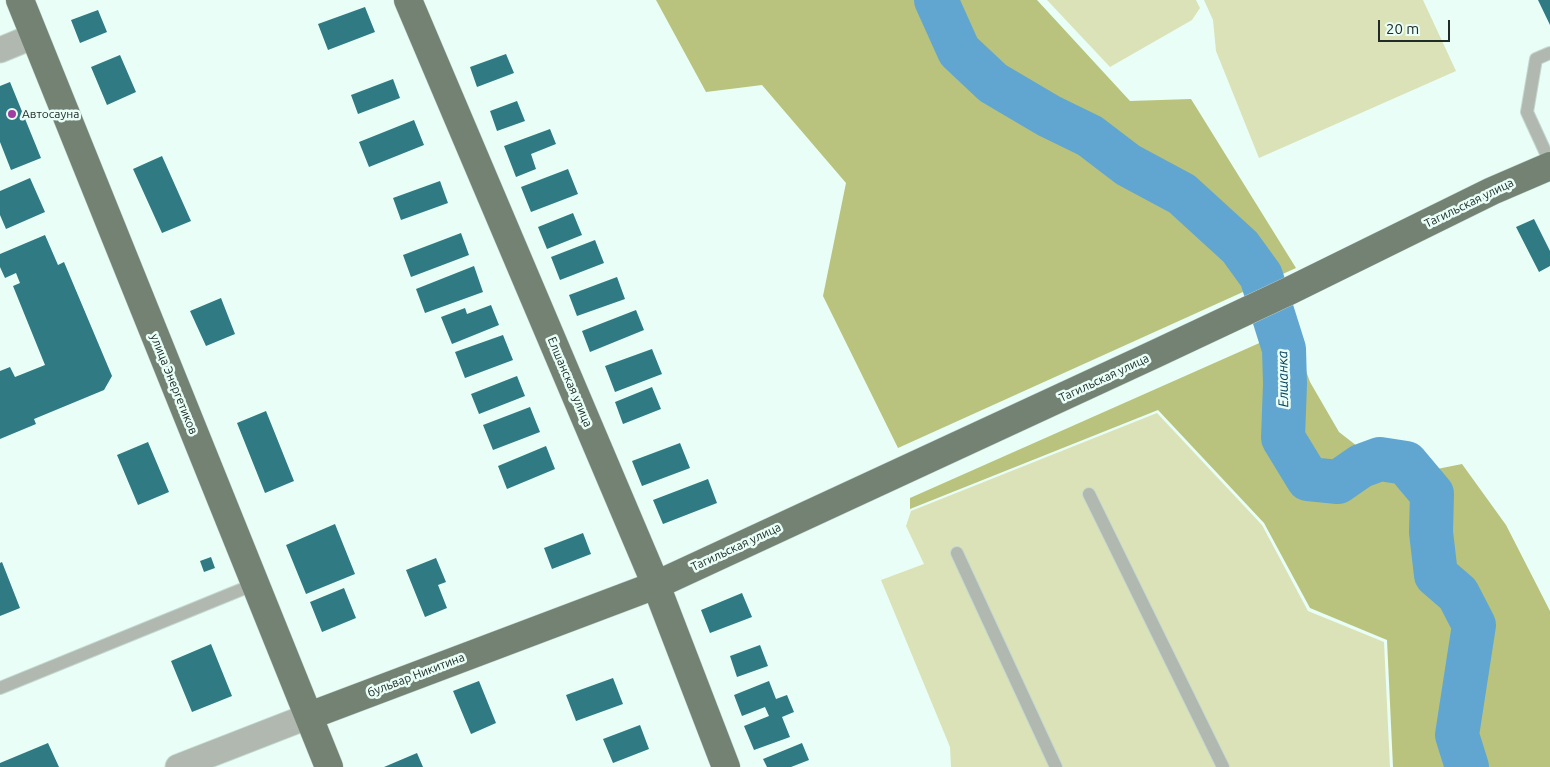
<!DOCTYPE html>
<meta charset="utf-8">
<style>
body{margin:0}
#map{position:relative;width:1550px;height:767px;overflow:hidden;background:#e8fef7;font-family:Ubuntu,sans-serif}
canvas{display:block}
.scale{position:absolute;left:1378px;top:20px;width:72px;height:22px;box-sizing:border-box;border:2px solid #212b28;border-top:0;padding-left:6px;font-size:15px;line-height:18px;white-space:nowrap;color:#212b28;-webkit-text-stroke:4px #e8fef7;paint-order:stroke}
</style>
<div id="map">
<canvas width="1550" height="767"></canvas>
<div class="scale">20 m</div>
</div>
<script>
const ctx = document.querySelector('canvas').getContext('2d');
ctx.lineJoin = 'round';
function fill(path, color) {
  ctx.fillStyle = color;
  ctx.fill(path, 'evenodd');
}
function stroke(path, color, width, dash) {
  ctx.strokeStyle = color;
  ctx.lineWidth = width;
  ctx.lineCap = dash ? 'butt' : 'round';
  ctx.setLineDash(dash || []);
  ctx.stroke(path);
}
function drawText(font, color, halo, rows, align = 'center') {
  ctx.font = font + ' Ubuntu,sans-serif';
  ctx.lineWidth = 5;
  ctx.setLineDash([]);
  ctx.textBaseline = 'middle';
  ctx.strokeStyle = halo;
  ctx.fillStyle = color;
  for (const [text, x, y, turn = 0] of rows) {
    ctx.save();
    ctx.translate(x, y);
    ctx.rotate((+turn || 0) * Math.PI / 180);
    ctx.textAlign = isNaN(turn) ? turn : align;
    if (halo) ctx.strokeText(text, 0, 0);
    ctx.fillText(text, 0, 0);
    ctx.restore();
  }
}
fill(new Path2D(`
 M1047,0h149l4,8 -8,12 -82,47z
 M1204,0h219l33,71 -197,87 -43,-107 -3,-31z
 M1157,413l105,112 46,86 76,31 6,125h-439l-1,-20 -69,-167 43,-16 -18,-38 5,-15z`), '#dbe2b7');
fill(new Path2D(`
 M656,0h381l93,101 61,-2 105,169 -398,180 -75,-152 23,-113 -84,-98 -56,7z
 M1291,329l19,53 29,50 58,45 65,-13 44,61 44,86v156h-157l-6,-127 -77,-32 -46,-85 -106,-113 -248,99v-11z`), '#b9c37d');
stroke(new Path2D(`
 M936,0l23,51 34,32 56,33 41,20 38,29 54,29 58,53 21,29 23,73 1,35 -2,54 25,41 30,3 23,-16 19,-7 26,4 26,31 -1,38 5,43 22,19 16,31 -17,110 10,32`), '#61a6d0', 44);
fill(new Path2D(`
 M1538,0h12v25z
 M365,7l10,25 -47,18 -10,-26z
 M98,10l9,22 -27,11 -9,-23z
 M506,54l8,19 -37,14 -7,-20z
 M120,55l16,37 -29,13 -16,-38z
 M393,79l7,19 -42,16 -7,-19z
 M10,82l31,76 -30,12 -11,-28v-56z
 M517,101l8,20 -28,10 -7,-20z
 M414,120l10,25 -55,22 -10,-25z
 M550,129l6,15 -25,10 5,15 -20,8 -12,-31z
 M162,156l29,65 -29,12 -29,-64z
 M568,169l10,25 -47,18 -10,-25z
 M30,178l15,34 -39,17 -6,-14v-24z
 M440,181l8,22 -47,17 -8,-22z
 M573,213l9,22 -35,14 -9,-22z
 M1534,219l16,32v15l-11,6 -23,-45z
 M461,233l8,22 -58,22 -8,-22z
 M45,235l13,30 6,-3 48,114 -8,14 -70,29 2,5 -36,15v-68l10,-4 5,10 30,-12 -32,-79 7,-3 -4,-10 -11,5 -5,-11v-13z
 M595,240l9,23 -44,17 -9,-23z
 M474,266l9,26 -58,21 -9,-24z
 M617,277l8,22 -48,17 -8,-21z
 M221,298l14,36 -29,12 -16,-35z
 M491,305l8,20 -47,19 -11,-27 24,-9 2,6z
 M636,310l8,20 -54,22 -8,-21z
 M503,335l10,25 -48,18 -10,-26z
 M652,349l10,25 -47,18 -10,-26z
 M517,376l8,20 -46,18 -8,-20z
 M652,387l9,22 -38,15 -8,-22z
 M530,407l10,25 -47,18 -10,-25z
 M266,411l28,70 -29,12 -28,-70z
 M148,442l21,50 -31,13 -21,-50z
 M680,443l10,25 -48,18 -10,-25z
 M546,446l9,23 -48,20 -9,-23z
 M708,479l9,24 -54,21 -10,-24z
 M335,524l20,50 -49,20 -20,-49z
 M583,533l8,21 -39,15 -8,-21z
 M211,557l4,11 -11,4 -4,-11z
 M436,558l10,24 -8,3 9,23 -22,9 -19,-47z
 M2,562l18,46 -20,8v-53z
 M344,588l12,30 -34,14 -12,-30z
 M742,593l10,24 -42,16 -9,-23z
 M211,644l21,52 -40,16 -21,-51z
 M760,645l8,21 -31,11 -7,-21z
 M613,678l10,26 -47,17 -10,-26z
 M479,681l17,42 -25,11 -18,-43z
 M769,681l7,18 11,-4 7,17 -12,5 8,20 -36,13 -10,-24 25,-10 -4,-9 -23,9 -8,-21z
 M640,725l9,24 -36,14 -10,-24z
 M48,743l11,24h-59v-4z
 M802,743l7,17 -18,7h-24l-4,-8z
 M417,753l6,14h-39z`), '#2f7a83');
const service = new Path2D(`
 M1550,53l-14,6 -9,53 23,50
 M1089,494l134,273
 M957,553l99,214
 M0,688l255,-104`);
const minor = new Path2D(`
 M0,50l34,-14
 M178,767l131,-51`);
const primary = new Path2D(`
 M20,0l309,767
 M408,0l248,585 70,182
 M309,716l347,-131 499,-231 134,-63 203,-100 58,-25`);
stroke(service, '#c4d8d2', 14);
stroke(minor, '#c4d8d2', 27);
stroke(primary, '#c4d8d2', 29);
stroke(service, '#b0b8b0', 12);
stroke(minor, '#b0b8b0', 25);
stroke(primary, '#748274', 28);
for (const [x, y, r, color] of [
 [12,114,5,"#a13ca0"]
]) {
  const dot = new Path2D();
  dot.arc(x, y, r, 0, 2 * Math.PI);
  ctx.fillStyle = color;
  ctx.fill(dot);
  stroke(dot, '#e8fef7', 2);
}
drawText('12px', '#212b28', '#e8fef7', [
 ["Автосауна",22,114]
], 'left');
drawText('12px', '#212b28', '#e8fef7', [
 ["Тагильская улица",1469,203,-26],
 ["Тагильская улица",1104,378,-25],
 ["Елшанская улица",570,382,67],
 ["улица Энергетиков",174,384,68],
 ["Тагильская улица",736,547,-25],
 ["бульвар Никитина",416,675,-21]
]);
drawText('italic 14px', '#003a56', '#e8fef7', [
 ["Елшанка",1283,379,-91]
]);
</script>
